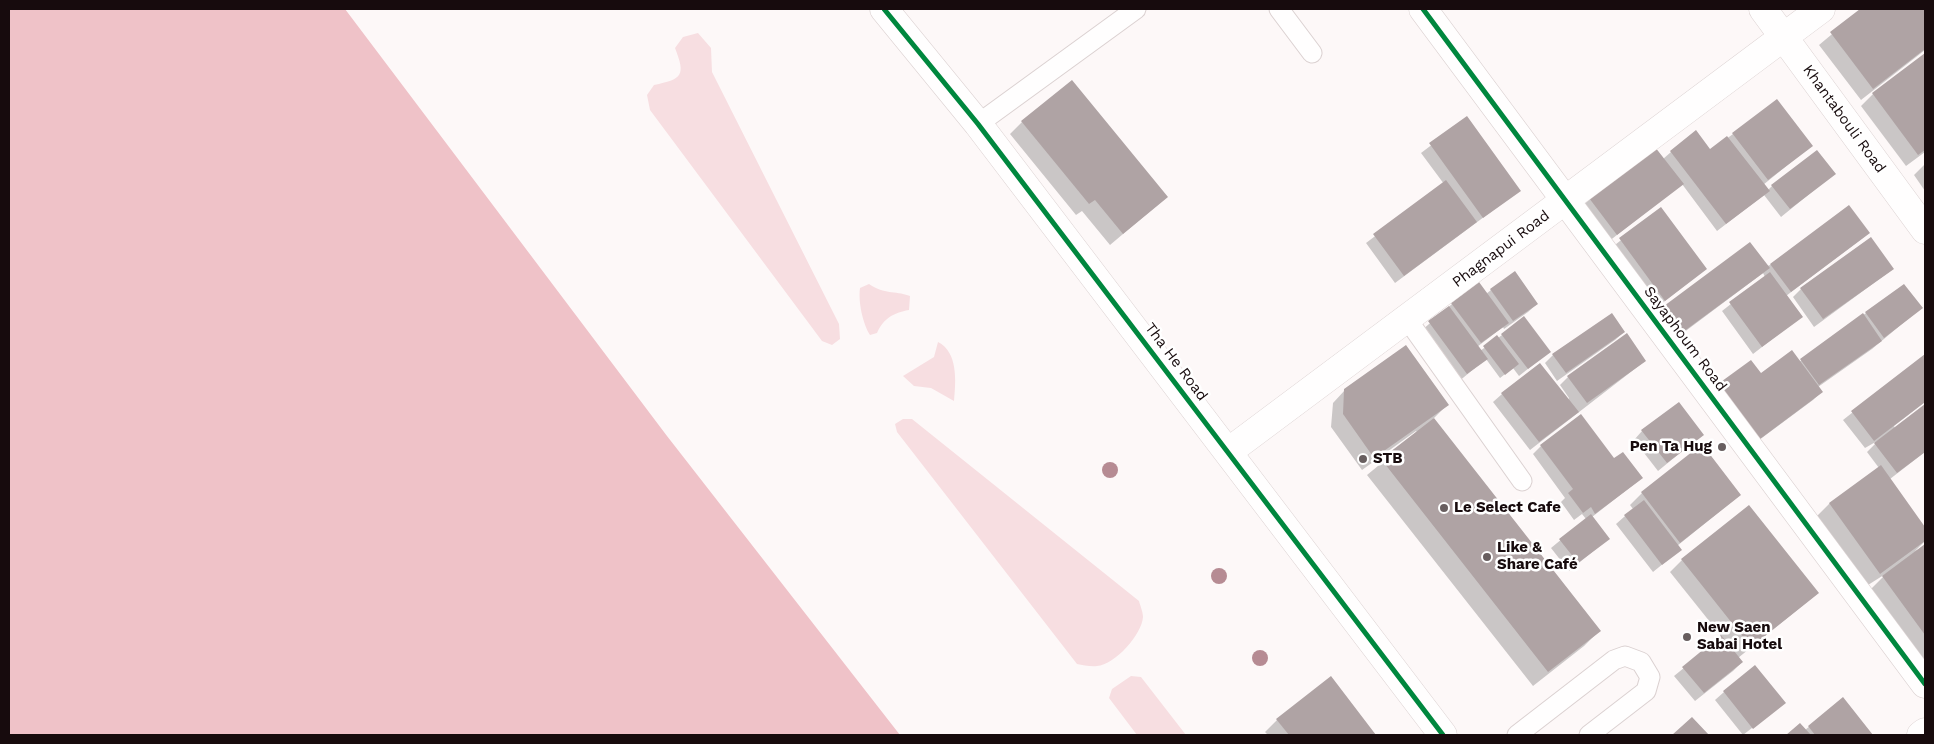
<!DOCTYPE html>
<meta charset="utf-8">
<style>
body{margin:0}
#map{position:relative;width:1934px;height:744px;overflow:hidden;background:#fdf8f8;font-family:"Work Sans",sans-serif}
canvas{display:block}
.frame{position:absolute;inset:0;border:10px solid #170b0d;pointer-events:none}
</style>
<div id="map">
<canvas width="1934" height="744"></canvas>
<div class="frame"></div>
</div>
<script>
const ctx = document.querySelector('canvas').getContext('2d');
ctx.lineJoin = 'round';
function fill(path, color) {
  ctx.fillStyle = color;
  ctx.fill(path, 'evenodd');
}
function stroke(path, color, width, dash) {
  ctx.strokeStyle = color;
  ctx.lineWidth = width;
  ctx.lineCap = dash ? 'butt' : 'round';
  ctx.setLineDash(dash || []);
  ctx.stroke(path);
}
function drawText(font, color, halo, rows, align = 'center') {
  ctx.font = font + ' "Work Sans",sans-serif';
  ctx.lineWidth = 5;
  ctx.setLineDash([]);
  ctx.textBaseline = 'middle';
  ctx.strokeStyle = halo;
  ctx.fillStyle = color;
  for (const [text, x, y, turn = 0] of rows) {
    ctx.save();
    ctx.translate(x, y);
    ctx.rotate((+turn || 0) * Math.PI / 180);
    ctx.textAlign = isNaN(turn) ? turn : align;
    if (halo) ctx.strokeText(text, 0, 0);
    ctx.fillText(text, 0, 0);
    ctx.restore();
  }
}
fill(new Path2D(`
 M698,33l13,15 1,24 127,252 1,15 -8,6 -10,-4 -172,-231 -3,-15 7,-10c28,-6 32,-9 21,-37l8,-11z
 M869,284c17,11 24,6 41,12l-1,14c-16,3 -25,8 -32,23l-7,2c-7,-11 -12,-33 -10,-47z
 M938,342c20,10 18,39 16,59l-23,-13 -17,-2 -11,-10 31,-19z
 M903,419h9l227,182c1,4 4,11 4,16 -1,17 -28,48 -46,49 -6,1 -14,-1 -20,-2l-180,-232 -2,-8z
 M1131,676l10,1 45,58h-49l-28,-37 3,-9z`), '#f7dee1');
fill(new Path2D(`
 M9,9h336l322,427 233,299h-891z`), '#efc2c8');
fill(new Path2D(`
 M1862,9h63v41l-64,50 -42,-55z
 M1925,55v97l-19,14 -45,-60 12,-12z
 M1467,118l52,73 -124,92 -29,-40 78,-59 -23,-31z
 M1022,122l145,75 -57,48 -28,-34 -6,4 -66,-81z
 M1733,134l78,12 -48,39 5,5 4,-4 62,-12 -53,43 -17,-22 -47,36 -35,-47 -74,58 -27,-35 9,-8 73,-40 8,-7 39,-1z
 M1925,164v27l-11,-16z
 M1661,209l45,60 -50,39 -45,-60z
 M1869,233l-83,63 16,20 -49,38 -31,-43 43,-34 -2,-4 -88,66 -18,-24 8,-8 105,-42z
 M1893,269l-79,58 -21,-30 8,-8z
 M1491,290l46,14 -9,8 -24,17 -1,-2 -26,20 3,4 22,-16 47,17 -30,24 -6,-8 -13,10 -14,-19 -28,23 -37,-51 31,-27 34,-10z
 M1921,308l-49,41 -54,38 3,5 -8,8 -62,46 9,-71 39,-13 67,-49z
 M1624,332l-9,8 -58,41 -12,-18 8,-8z
 M1925,355v47l-31,24 1,2 30,-22v46l-35,27 35,50v12l-10,10 10,-5v118l-54,-75 16,-16 -19,12 -51,-69 12,-12 50,-36 -12,-16 12,-12 -14,8 -22,-28z
 M1645,361l-115,89 -37,-48 9,-8 66,6 1,-2 -9,-13 8,-8z
 M1345,390l102,15 -14,14 166,212 -15,15 -51,40 -166,-211 51,-42 -2,-2 -54,39 -31,-43 2,-24z
 M1642,431l60,4 -44,36 -24,-31z
 M1541,446l73,14 28,18 -50,39 16,22 -39,32 -18,-23 35,-29 -4,-5 -8,6 -13,-18 4,-4 -32,-44z
 M1702,446l38,49 -63,51 3,4 -27,22 -37,-48 17,-15 -3,-4 12,-12z
 M1682,560l136,33 -80,65 4,4 -9,9 -38,30 -21,-25 48,-39 -52,-65z
 M1331,678l44,57h-107l-3,-3 12,-12z
 M1724,692l60,11 -41,32 -28,-35z
 M1843,699l29,36h-84l12,-10 5,5z`), '#0003');
fill(new Path2D(`
 M1860,9h65v40l-52,40 -43,-57z
 M1925,53v97l-7,5 -46,-62z
 M1072,80l96,117 -45,37 -28,-34 -6,4 -68,-83z
 M1777,99l36,47 -45,34 -36,-47z
 M1467,116l54,75 -38,27 -54,-75z
 M1696,130l14,19 17,-13 43,55 -44,33 -56,-73z
 M1655,147l29,37 -67,51 -28,-37z
 M1817,150l19,24 -46,35 -19,-24z
 M1446,180l31,42 -73,54 -31,-42z
 M1849,205l21,28 -79,59 -21,-28z
 M1661,207l46,62 -42,32 -46,-63z
 M1871,237l23,32 -71,50 -23,-31z
 M1750,242l20,26 -87,64 -19,-26z
 M1515,271l23,33 -25,17 -23,-32z
 M1770,272l33,45 -41,30 -33,-45z
 M1479,282l30,41 -28,20 -30,-40z
 M1904,284l19,24 -39,30 -19,-26z
 M1449,306l39,53 -21,15 -39,-53z
 M1612,313l13,19 -59,41 -14,-19z
 M1863,313l19,28 -63,44 -19,-26z
 M1524,316l27,36 -23,17 -27,-35z
 M1627,333l19,28 -59,42 -20,-27z
 M1497,335l22,29 -14,11 -22,-29z
 M1406,345l43,60 -75,53 -31,-44 1,-25z
 M1792,350l31,42 -63,47 -42,-55 33,-24 10,13z
 M1925,354v48l-51,39 -23,-30z
 M1540,363l39,49 -40,30 -38,-49z
 M1679,402l25,33 -37,28 -26,-33z
 M1925,404v48l-28,21 -23,-30z
 M1581,414l33,44 9,-6 20,26 -48,36 -4,-7 -8,6 -15,-20 5,-4 -33,-44z
 M1434,418l167,213 -53,41 -167,-213z
 M1702,444l39,51 -61,48 -39,-51z
 M1881,465l44,62v14l-45,33 -51,-71z
 M1644,500l38,50 -20,15 -38,-50z
 M1749,505l70,88 -68,54 -70,-88z
 M1591,514l19,25 -32,24 -19,-24z
 M1925,544v91l-43,-59z
 M1721,635l22,27 -39,31 -22,-26z
 M1755,665l31,38 -33,26 -30,-38z
 M1331,676l45,59h-87l-13,-16z
 M1843,697l30,38h-58l-7,-9z
 M1692,717l17,18h-37z
 M1800,723l11,12h-25z`), '#afa3a4');
const lane = new Path2D(`
 M1279,9l33,44
 M978,124l158,-115
 M1407,319l115,162
 M1517,735l97,-75 11,-4 16,6 9,15 -4,14 -57,44`);
const street = new Path2D(`
 M884,9l94,115 465,611
 M1423,9l502,675
 M1228,452l593,-443
 M1921,735l4,-3`);
const primary = new Path2D(`
 M1763,9l162,221`);
stroke(lane, '#dbd1d1', 21);
stroke(street, '#dbd1d1', 29);
stroke(primary, '#dbd1d1', 29);
stroke(lane, '#fffefe', 19);
stroke(street, '#fffefe', 28);
stroke(primary, '#fffefe', 28);
stroke(new Path2D(`
 M884,9l94,115 465,611
 M1423,9l502,675`), '#00873e', 5);
ctx.fillStyle = '#b68b93';
for (const [x, y] of [
 [1110,470],
 [1219,576],
 [1260,658]
]) {
  ctx.beginPath();
  ctx.arc(x, y, 8, 0, 2 * Math.PI);
  ctx.fill();
}
for (const [x, y, r, color] of [
 [1722,447,5,"#685e5f"],
 [1363,459,5,"#685e5f"],
 [1444,508,5,"#685e5f"],
 [1487,557,5,"#685e5f"],
 [1687,637,5,"#685e5f"]
]) {
  const dot = new Path2D();
  dot.arc(x, y, r, 0, 2 * Math.PI);
  ctx.fillStyle = color;
  ctx.fill(dot);
  stroke(dot, '#fff', 2);
}
drawText('15px', '#170b0d', '#fff', [
 ["Khantabouli Road",1844,119,54],
 ["Phagnapui Road",1501,249,-37],
 ["Sayaphoum Road",1685,339,53],
 ["Tha He Road",1176,362,53]
]);
drawText('bold 15px', '#170b0d', '#fff', [
 ["Pen Ta Hug",1712,447,"right"],
 ["STB",1373,459],
 ["Le Select Cafe",1454,508],
 ["Like &",1497,548],
 ["Share Café",1497,565],
 ["New Saen",1697,628],
 ["Sabai Hotel",1697,645]
], 'left');
</script>
